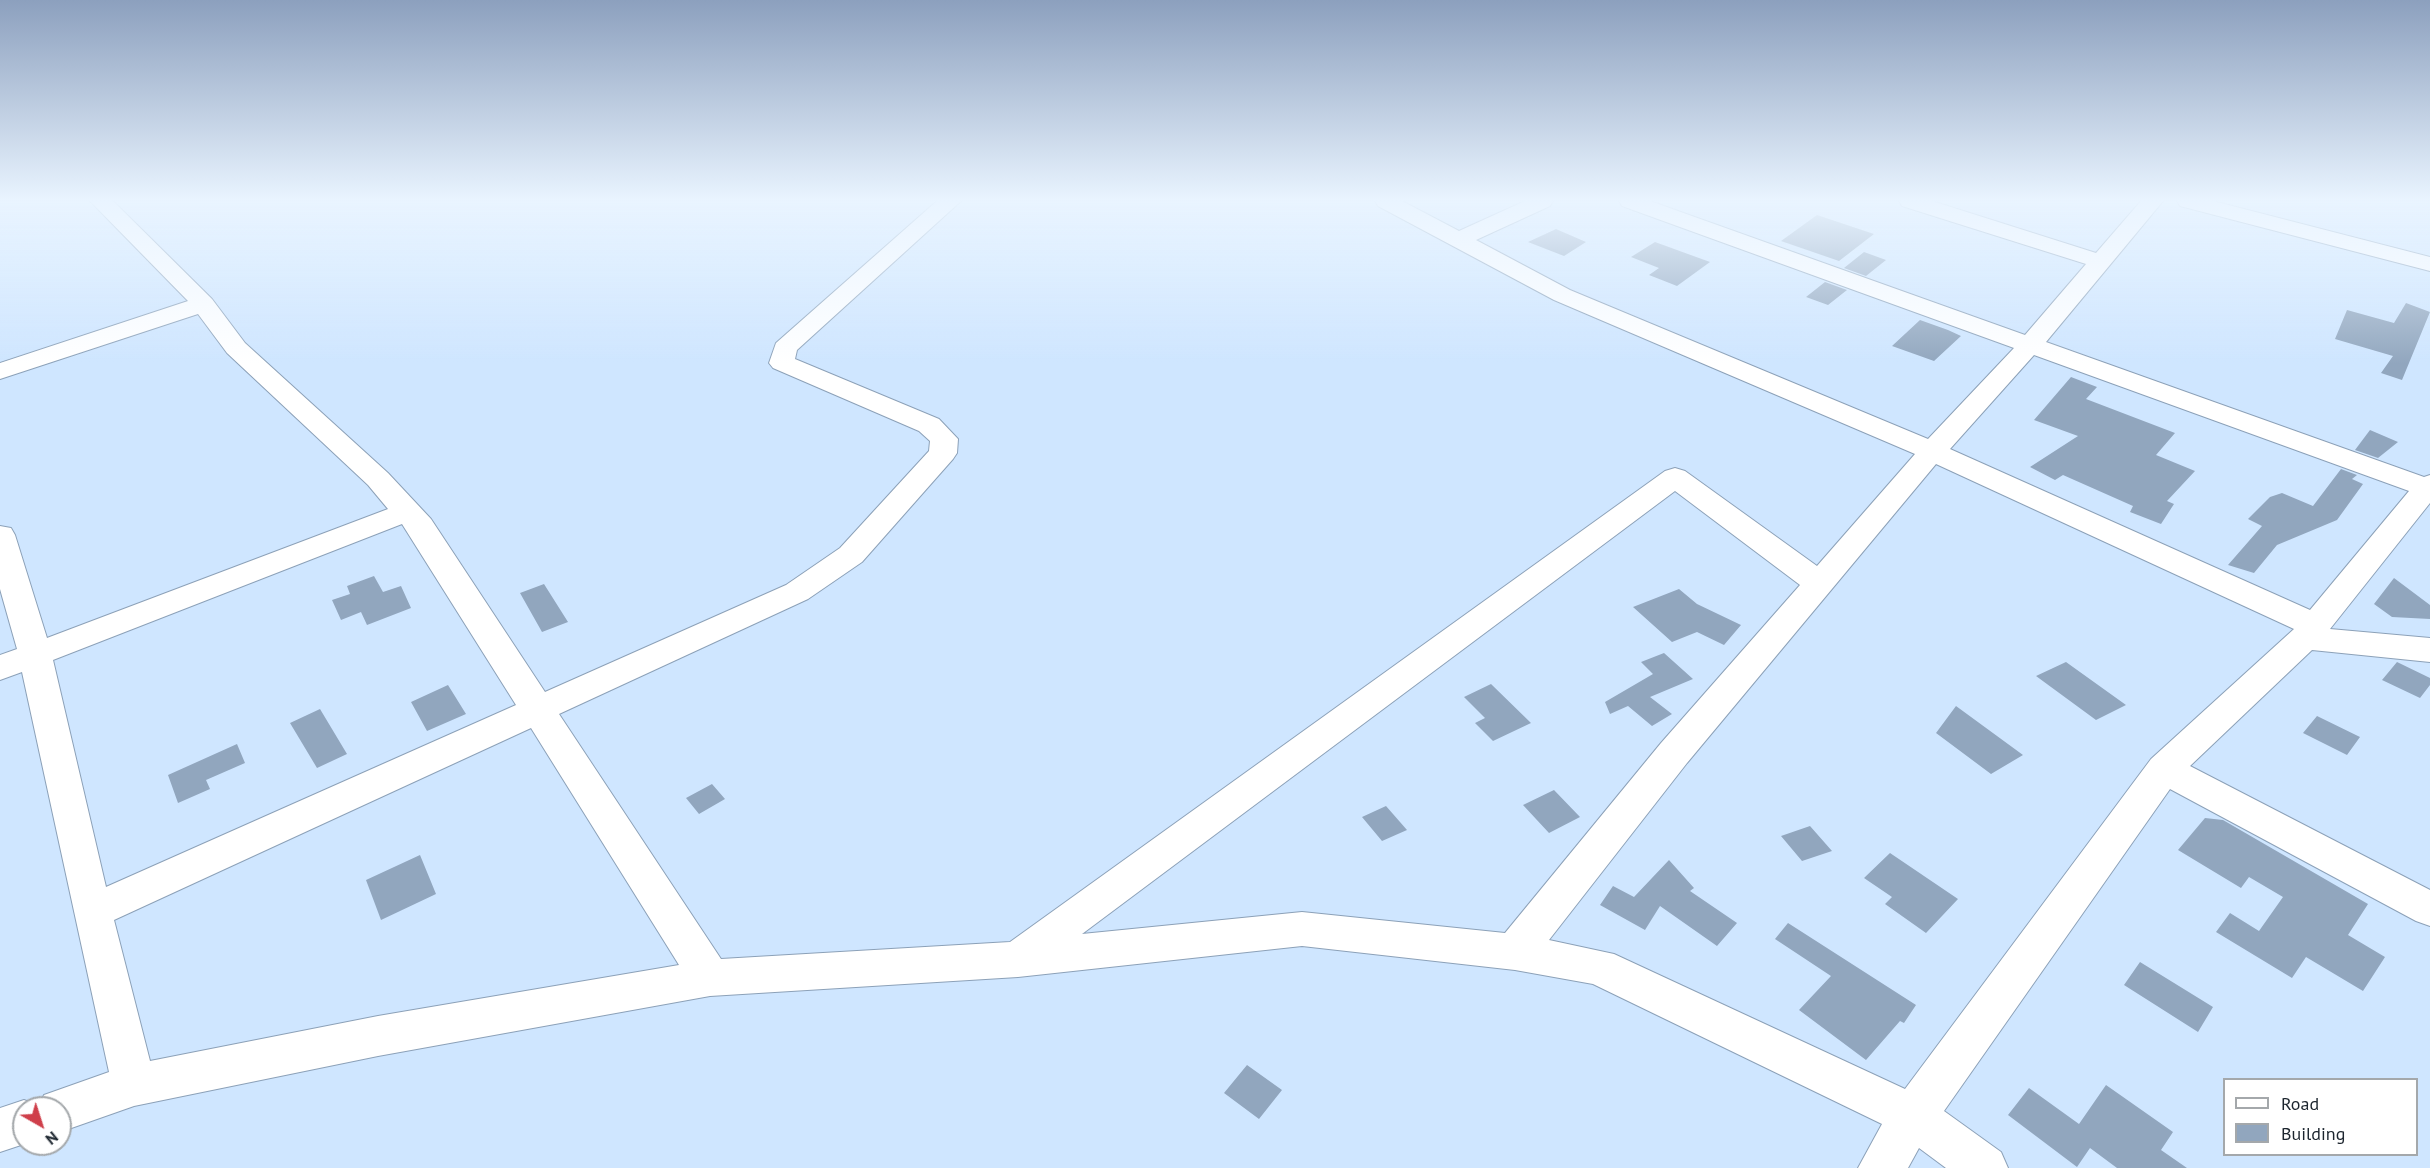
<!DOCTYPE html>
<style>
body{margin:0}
#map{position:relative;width:2430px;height:1168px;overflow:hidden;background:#cfe6ff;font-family:"PT Sans",sans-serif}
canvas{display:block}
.legend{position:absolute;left:2223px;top:1078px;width:195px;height:78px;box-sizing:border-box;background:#fff;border:2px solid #a4a8ab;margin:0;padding:8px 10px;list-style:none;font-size:18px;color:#1c252e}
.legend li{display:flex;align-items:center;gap:12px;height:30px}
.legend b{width:30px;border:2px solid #a4a8ab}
.north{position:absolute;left:12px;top:1096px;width:60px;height:60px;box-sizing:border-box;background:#fff;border:2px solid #a4a8ab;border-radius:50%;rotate:141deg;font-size:16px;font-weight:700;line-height:24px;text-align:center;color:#1c252e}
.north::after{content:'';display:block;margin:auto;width:21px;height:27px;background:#cf3f4a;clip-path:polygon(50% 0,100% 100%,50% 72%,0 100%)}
</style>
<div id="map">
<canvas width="2430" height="1168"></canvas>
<ul class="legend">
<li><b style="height:8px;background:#fff"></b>Road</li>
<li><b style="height:16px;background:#91a6be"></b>Building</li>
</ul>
<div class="north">N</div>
</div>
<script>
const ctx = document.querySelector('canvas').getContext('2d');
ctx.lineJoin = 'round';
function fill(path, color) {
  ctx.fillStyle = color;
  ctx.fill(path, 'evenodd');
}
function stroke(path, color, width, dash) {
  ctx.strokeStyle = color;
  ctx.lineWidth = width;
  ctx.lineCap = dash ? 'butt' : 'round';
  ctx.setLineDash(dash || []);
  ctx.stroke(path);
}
fill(new Path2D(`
 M1817,215l57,19 -35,27 -58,-20z
 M1556,229l30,13 -22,14 -36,-14z
 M1655,242l55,20 -33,24 -28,-11 10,-7 -28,-11z
 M1864,252l22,8 -20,16 -22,-8z
 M1825,282l22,8 -19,15 -22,-8z
 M2406,303l24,9 -28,68 -21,-7 12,-17 -58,-17 12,-29 47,13z
 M1920,320l28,10 13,6 -27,25 -42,-15z
 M2071,377l26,10 -11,12 89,34 -19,22 39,16 -28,30 7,3 -13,20 -31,-12 3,-6 -70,-31 -8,5 -25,-13 48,-31 -44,-16z
 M2370,430l28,12 -20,16 -23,-8z
 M2341,469l16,6 -5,4 11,5 -26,36 -60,25 -23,28 -26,-8 34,-39 -14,-7 22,-22 12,-4 31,13z
 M374,576l9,16 18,-6 10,22 -44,17 -6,-13 -20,8 -9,-20 18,-6 -3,-8z
 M2394,578l36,27v14l-38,-2 -18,-13z
 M544,584l24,38 -26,10 -22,-39z
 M1679,589l18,15 44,21 -17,20 -27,-13 -25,10 -39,-35z
 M1664,653l29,26 -43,18 22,17 -20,12 -24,-20 -18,8 -5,-12 48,-28 -12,-12z
 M2066,662l60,43 -30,15 -60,-44z
 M2397,662l33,16v7l-10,13 -38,-18z
 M1491,684l40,39 -38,18 -18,-18 10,-5 -21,-21z
 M448,685l18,29 -39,17 -16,-29z
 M1956,706l67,49 -32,19 -55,-41z
 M320,709l27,45 -30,14 -27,-45z
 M2317,716l43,21 -13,18 -44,-22z
 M237,744l8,19 -39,17 4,9 -32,14 -10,-28z
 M712,784l13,15 -26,15 -13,-16z
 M1554,790l26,27 -31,16 -26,-28z
 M1386,806l21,24 -25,11 -20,-24z
 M2205,818l18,2 145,84 -20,31 37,22 -22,34 -57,-34 -14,21 -76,-46 14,-19 29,18 24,-34 -34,-20 -8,11 -63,-38z
 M1810,826l22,25 -30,10 -21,-25z
 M1890,853l68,46 -32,34 -41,-29 7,-7 -28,-19z
 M420,855l16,39 -55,26 -15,-40z
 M1669,860l25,28 -4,3 47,32 -20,23 -57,-40 -15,24 -45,-25 13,-19 21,11z
 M1788,923l128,82 -12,18 -4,-2 -34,39 -67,-50 32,-34 -56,-37z
 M2140,962l73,45 -15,25 -74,-47z
 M1247,1065l35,25 -23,29 -35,-26z
 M2106,1085l67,47 -12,18 26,18h-70l-27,-20 -13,19 -69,-52 21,-27 50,36z`), '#91a6be');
const minor = new Path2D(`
 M90,201h23l99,98 33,44 143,130 43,46 114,173 241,-107 54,-37 89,-97 1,-10 -11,-10 -146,-63 -4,-5 7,-20 161,-142h24l-164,149 -2,9 144,60 19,20 -1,14 -4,6 -91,103 -54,37 -249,115 162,245 289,-17 655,-471 10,-3 10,3 132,95 98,-112 -361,-154 -176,-94 -3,-5h27l57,30 66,-30h28l-3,5 -74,34 94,50 358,149 86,-91 -392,-142 -3,-5h31l375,134 61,-71 -184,-58 -3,-5h33l164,52 45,-52h22l-117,141 378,135 6,-2v28l-100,126 100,9v24l-118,-12 -122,116 240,124v36l-14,-5 -246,-132 -226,322 57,41 7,16h-62l-27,-20 -11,20h-50l24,-44 -289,-140 -78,-14 -213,-24 -284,31 -308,19 -332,60 -244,50 -74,26v-24h-36v36l-24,8v-44l24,-8 15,6 5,-11 65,-23 -87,-400 -22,8v-25l17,-6 -17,-60v-63l11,2 4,7 32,103 341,-129 -20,-24 -141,-132 -29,-39 -198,65v-16l188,-62zM2034,355l375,136 -99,119 -360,-161zM1936,464l358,165 -143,130 -246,330 -291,-135 -65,-14 138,-177zM1675,491l125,94 -139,158 -156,190 -203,-21 -220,22zM402,524l114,181 -410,182 -53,-227zM531,728l148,237 -301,51 -228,45 -36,-141z
 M2177,201h36l217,56v14l-250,-65z`);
stroke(minor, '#8ca1b8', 2);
fill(minor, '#fff');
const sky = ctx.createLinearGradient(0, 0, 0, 364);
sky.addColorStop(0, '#8ca0be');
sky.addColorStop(0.55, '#e9f4ff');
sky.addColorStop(1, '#e9f4ff00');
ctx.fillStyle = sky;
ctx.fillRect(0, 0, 2430, 364);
</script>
